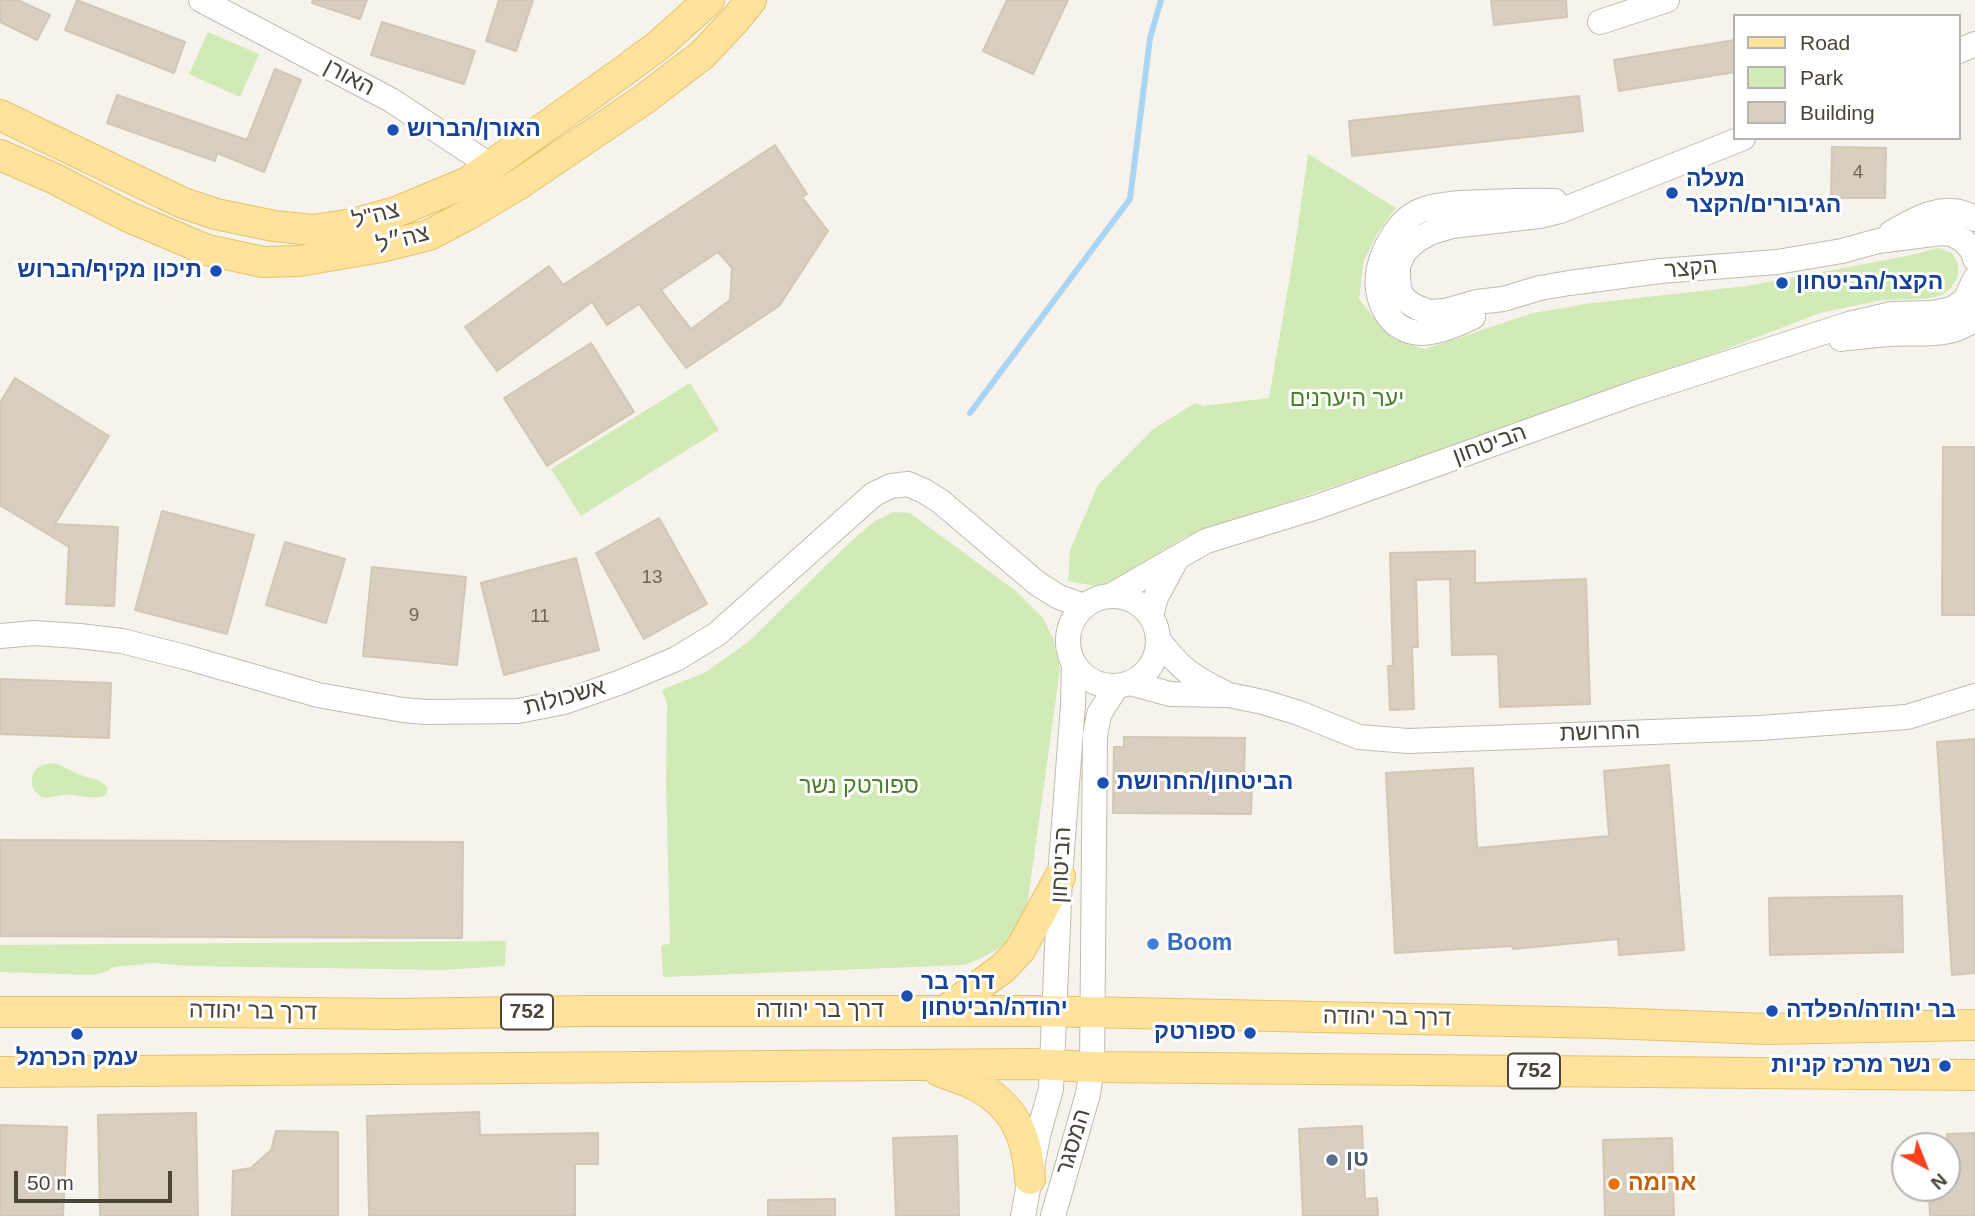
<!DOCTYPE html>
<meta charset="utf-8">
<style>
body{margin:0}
#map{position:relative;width:1975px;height:1216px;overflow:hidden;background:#f6f3ec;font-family:Arial,sans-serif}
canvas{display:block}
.legend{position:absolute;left:1733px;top:14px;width:228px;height:126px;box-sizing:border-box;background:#fff;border:2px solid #b7b4b0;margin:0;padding:9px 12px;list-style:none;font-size:21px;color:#4b4439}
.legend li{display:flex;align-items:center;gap:14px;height:35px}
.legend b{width:35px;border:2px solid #b7b4b0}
.north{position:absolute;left:1891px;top:1132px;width:70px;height:70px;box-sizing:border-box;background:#fff;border:2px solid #b7b4b0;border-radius:50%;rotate:138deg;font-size:19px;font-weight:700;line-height:28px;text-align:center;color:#4b4439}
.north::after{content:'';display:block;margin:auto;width:24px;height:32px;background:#fc3f1d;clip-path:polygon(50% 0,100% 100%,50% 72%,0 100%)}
.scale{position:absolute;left:14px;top:1171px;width:158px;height:32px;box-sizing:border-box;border:4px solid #4b4439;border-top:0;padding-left:9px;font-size:21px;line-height:24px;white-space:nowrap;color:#4b4439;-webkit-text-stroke:5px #fff;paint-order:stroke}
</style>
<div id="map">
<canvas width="1975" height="1216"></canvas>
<ul class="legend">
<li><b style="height:9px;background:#ffe39c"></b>Road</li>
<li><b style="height:19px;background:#d2eab5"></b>Park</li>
<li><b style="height:19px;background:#d8cfc1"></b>Building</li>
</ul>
<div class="north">N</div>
<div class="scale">50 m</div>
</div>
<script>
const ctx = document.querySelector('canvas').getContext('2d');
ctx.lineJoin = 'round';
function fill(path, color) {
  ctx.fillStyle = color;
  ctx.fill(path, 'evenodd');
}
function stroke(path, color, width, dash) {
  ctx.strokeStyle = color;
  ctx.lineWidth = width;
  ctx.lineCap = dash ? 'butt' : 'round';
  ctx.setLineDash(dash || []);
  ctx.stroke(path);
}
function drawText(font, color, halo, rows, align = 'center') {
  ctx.font = font + ' Arial,Heebo,sans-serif';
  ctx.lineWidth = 6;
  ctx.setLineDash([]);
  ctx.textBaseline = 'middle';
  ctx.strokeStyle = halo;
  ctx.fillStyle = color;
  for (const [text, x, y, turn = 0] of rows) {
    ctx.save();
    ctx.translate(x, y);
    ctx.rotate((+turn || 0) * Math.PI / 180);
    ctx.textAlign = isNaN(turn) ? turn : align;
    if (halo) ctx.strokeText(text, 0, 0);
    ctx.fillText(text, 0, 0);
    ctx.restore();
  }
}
fill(new Path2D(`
 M208,32l51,22 -19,43 -51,-23z
 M1308,154l88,54 -19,26 -13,26 -5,39 14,18 22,23 30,9 108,-36 59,-10 155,-17 160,-30 31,-8 14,5 6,10v13l-7,12 -9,7 -17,4 -43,1 -62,13 -180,69 -455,155 -74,45 -16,4 -27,-5 2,-31 28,-65 54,-55 43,-27 9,3 65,-8 26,-151z
 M690,383l29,47 -138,86 -30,-47z
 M893,512l17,1 107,79 26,26 10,20 7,31 -33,238c-13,36 -29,45 -63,58l-301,12 -2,-32 9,-1 -4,-162 1,-78 -5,-14 44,-18 42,-30 100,-98 27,-23z
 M51,763c11,1 17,7 27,11 11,5 21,3 30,14l-2,7c-13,7 -28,-2 -43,0 -7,1 -14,4 -21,2 -11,-5 -13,-20 -6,-28 5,-4 10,-5 15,-6z
 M506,941l-1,25 -62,4 -252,-4 -37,-3 -41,4 -5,4 -15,4 -93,-3v-27z`), '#d2eab5');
stroke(new Path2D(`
 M970,413l160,-214 20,-161 11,-38`), '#a9d4f2', 6);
const building = new Path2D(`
 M0,0h18l32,15 -13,25 -37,-18z
 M77,0l108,42 -11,31 -109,-43z
 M313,0h54l-7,19 -48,-16z
 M499,0h34l-17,51 -30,-10z
 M1007,0h61l-35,74 -50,-23z
 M1491,0h75l1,17 -73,8z
 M382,22l93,29 -11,33 -93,-29z
 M1735,40v32l-116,19 -5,-31z
 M275,69l26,11 -37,92 -47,-19 -2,8 -108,-38 10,-28 130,45z
 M1579,96l4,35 -231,25 -3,-35z
 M775,145l32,49 -5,3 26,34 -49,75 -93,62 -47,-64 -32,21 -15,-23 -95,69 -32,-44 84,-61 14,19zM718,252l14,16 -2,32 -39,29 -30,-39z
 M1832,147l54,1 -1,50h-54z
 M591,343l43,69 -87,54 -43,-68z
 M15,378l94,58 -54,88 63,3 -4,79 -48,-2 3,-57 -69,-42v-102z
 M1943,447h32v168h-33z
 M162,511l92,24 -27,99 -92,-24z
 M659,518l48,86 -63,35 -48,-86z
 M285,542l60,17 -19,64 -60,-18z
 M1475,551v32l111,-4 4,125 -90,3 -2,-53 -46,1 -2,-76 -34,1 2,67h-6l2,62 -24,1 -2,-44h5l-3,-113z
 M576,558l23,92 -95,25 -23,-92z
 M372,567l94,10 -9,88 -94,-9z
 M0,679l111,4 -2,55 -109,-4z
 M1124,737l121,1 -1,40h8l-1,36 -138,-1 1,-66h10z
 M1975,739v234l-23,2 -15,-233z
 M1669,765l15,185 -65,5 -1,-16 -105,10 -1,-3 -117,7 -9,-180 87,-5 4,80 132,-12 -5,-65z
 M0,840l463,2 -1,96 -462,-2z
 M1902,896l1,56 -133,3 -1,-57z
 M479,1112l1,23 118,-2v31h-23v52h-206l-2,-100z
 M196,1113l2,103h-98l-2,-101z
 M0,1125l67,2 -4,89h-63z
 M1362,1126l3,73 12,-1 1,18h-75l-4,-87z
 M276,1131l62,1v84h-106l1,-45 18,-3 20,-18z
 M1975,1133v83h-45l-1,-28h18v-54z
 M957,1136l2,80h-63l-3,-78z
 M1672,1138l2,78h-69l-2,-76z
 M835,1199v17h-67v-16z`);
fill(building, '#d8cfc1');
stroke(building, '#d3c7b4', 2);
const minor = new Path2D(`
 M201,0l190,100 100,66
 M1600,22l67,-22
 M1959,51l16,-7
 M1743,138l-183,73 -21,5 -87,10 -20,6 -15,8 -12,11 -7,14v15l2,12 5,8 11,7 13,5 16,-1 32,-9 26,-3 37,-11 29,-5 91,-12 117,-9 65,-11 36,-10 63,-8 11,1 11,6 9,10 3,9
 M1891,233c25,-15 56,-33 84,-14
 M1473,317c-15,7 -33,15 -50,16 -34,1 -51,-36 -44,-65 5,-22 21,-50 43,-58 20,-7 43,-7 64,-8 23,-1 46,-2 69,-1
 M1841,339c17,-2 33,-4 50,-5 30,-2 60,5 84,-16
 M1112,595l94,-54 111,-34 318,-114 214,-69 43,-10 40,-1 20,-4 13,-9 10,-21
 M1068 641a45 45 0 1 1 90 0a45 45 0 1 1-90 0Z
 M1151,616l5,-19 21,-39
 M0,636l34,-3 45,3 43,5 63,16 133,38 85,15 23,2 92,-1 46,-9 57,-20 55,-23 41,-25 157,-140 17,-8 17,-2 16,7 16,10 98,83 21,13 25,9
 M1158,639c21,29 35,39 67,54
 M1130,683l40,11 59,1 34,7 36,11 60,24 49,4 352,-13 147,-11 68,-21
 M1023,1216l15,-81 13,-46 9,-212 13,-172 1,-41
 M1053,1216l35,-122 4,-27 3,-331 4,-22 18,-28`);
const major = new Path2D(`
 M0,115l183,88 33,11 58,12 39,4 40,-6 43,-12 72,-30 156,-111 36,-27 49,-44
 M0,155l53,23 76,39 78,33 56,12 36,-1 82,-14 48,-12 38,-20 52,-31 124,-84 59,-45 33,-35 16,-20
 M946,1010l57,-42 17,-18 40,-73
 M0,1012h212l186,2 188,-3h448l571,12 162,6 208,-4
 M939,1071c12,5 24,8 36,14 39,20 53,52 55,94
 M0,1072l1032,-8 60,3 883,8`);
stroke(minor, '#c2bbae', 26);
stroke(major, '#e6c16a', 32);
stroke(minor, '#fff', 24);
stroke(major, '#ffe39c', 30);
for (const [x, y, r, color] of [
 [393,130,7,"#1a4fb4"],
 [1672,193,7,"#1a4fb4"],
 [216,271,7,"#1a4fb4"],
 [1782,283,7,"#1a4fb4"],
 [1103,783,7,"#1a4fb4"],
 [1153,944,7,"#3f7fe0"],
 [907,996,7,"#1a4fb4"],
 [1772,1011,7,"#1a4fb4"],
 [1250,1033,7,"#1a4fb4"],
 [77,1034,7,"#1a4fb4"],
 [1945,1066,7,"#1a4fb4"],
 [1332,1160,7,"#5c6f8a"],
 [1614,1184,7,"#e8710a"]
]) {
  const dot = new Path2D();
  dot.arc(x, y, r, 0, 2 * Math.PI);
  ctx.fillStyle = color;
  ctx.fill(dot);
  stroke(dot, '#fff', 2.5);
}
drawText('19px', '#6e675b', null, [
 ["4",1858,173],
 ["13",652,578],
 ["9",414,616],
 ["11",540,617]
]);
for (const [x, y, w] of [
 [527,1012,52],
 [1534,1071,52]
]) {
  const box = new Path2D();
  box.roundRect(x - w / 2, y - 17.5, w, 35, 5);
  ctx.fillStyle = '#fff';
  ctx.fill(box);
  stroke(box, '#4b4439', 2);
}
drawText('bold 21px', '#4b4439', null, [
 ["752",527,1012],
 ["752",1534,1071]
]);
drawText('23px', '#4b4439', '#fff', [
 ["האורן",349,78,28],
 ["צה\"ל",376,216,-15],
 ["צה״ל",403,240,-15],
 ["הקצר",1691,269,-5],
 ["הביטחון",1490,445,-20],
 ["אשכולות",565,698,-15],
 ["החרושת",1600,733,-2],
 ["הביטחון",1062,865,-87],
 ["דרך בר יהודה",820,1011],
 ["דרך בר יהודה",253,1012,1],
 ["דרך בר יהודה",1387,1018,1],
 ["המסגר",1074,1142,-73]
]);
drawText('bold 23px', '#164399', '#fff', [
 ["האורן/הברוש",407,130],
 ["מעלה",1686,180],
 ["הגיבורים/הקצר",1686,206],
 ["תיכון מקיף/הברוש",202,271,"right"],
 ["הקצר/הביטחון",1796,283],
 ["הביטחון/החרושת",1117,783],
 ["דרך בר",921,983],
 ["יהודה/הביטחון",921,1009],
 ["בר יהודה/הפלדה",1786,1011],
 ["ספורטק",1236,1033,"right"],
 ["עמק הכרמל",77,1059,"center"],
 ["נשר מרכז קניות",1931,1066,"right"]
], 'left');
drawText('23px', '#4a7f2a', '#fff', [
 ["יער היערנים",1347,400],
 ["ספורטק נשר",859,787]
]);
drawText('bold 23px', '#366cbe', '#fff', [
 ["Boom",1167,944]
], 'left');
drawText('bold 23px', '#4e5e75', '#fff', [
 ["טן",1346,1160]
], 'left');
drawText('bold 23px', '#c56008', '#fff', [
 ["ארומה",1628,1184]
], 'left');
</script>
